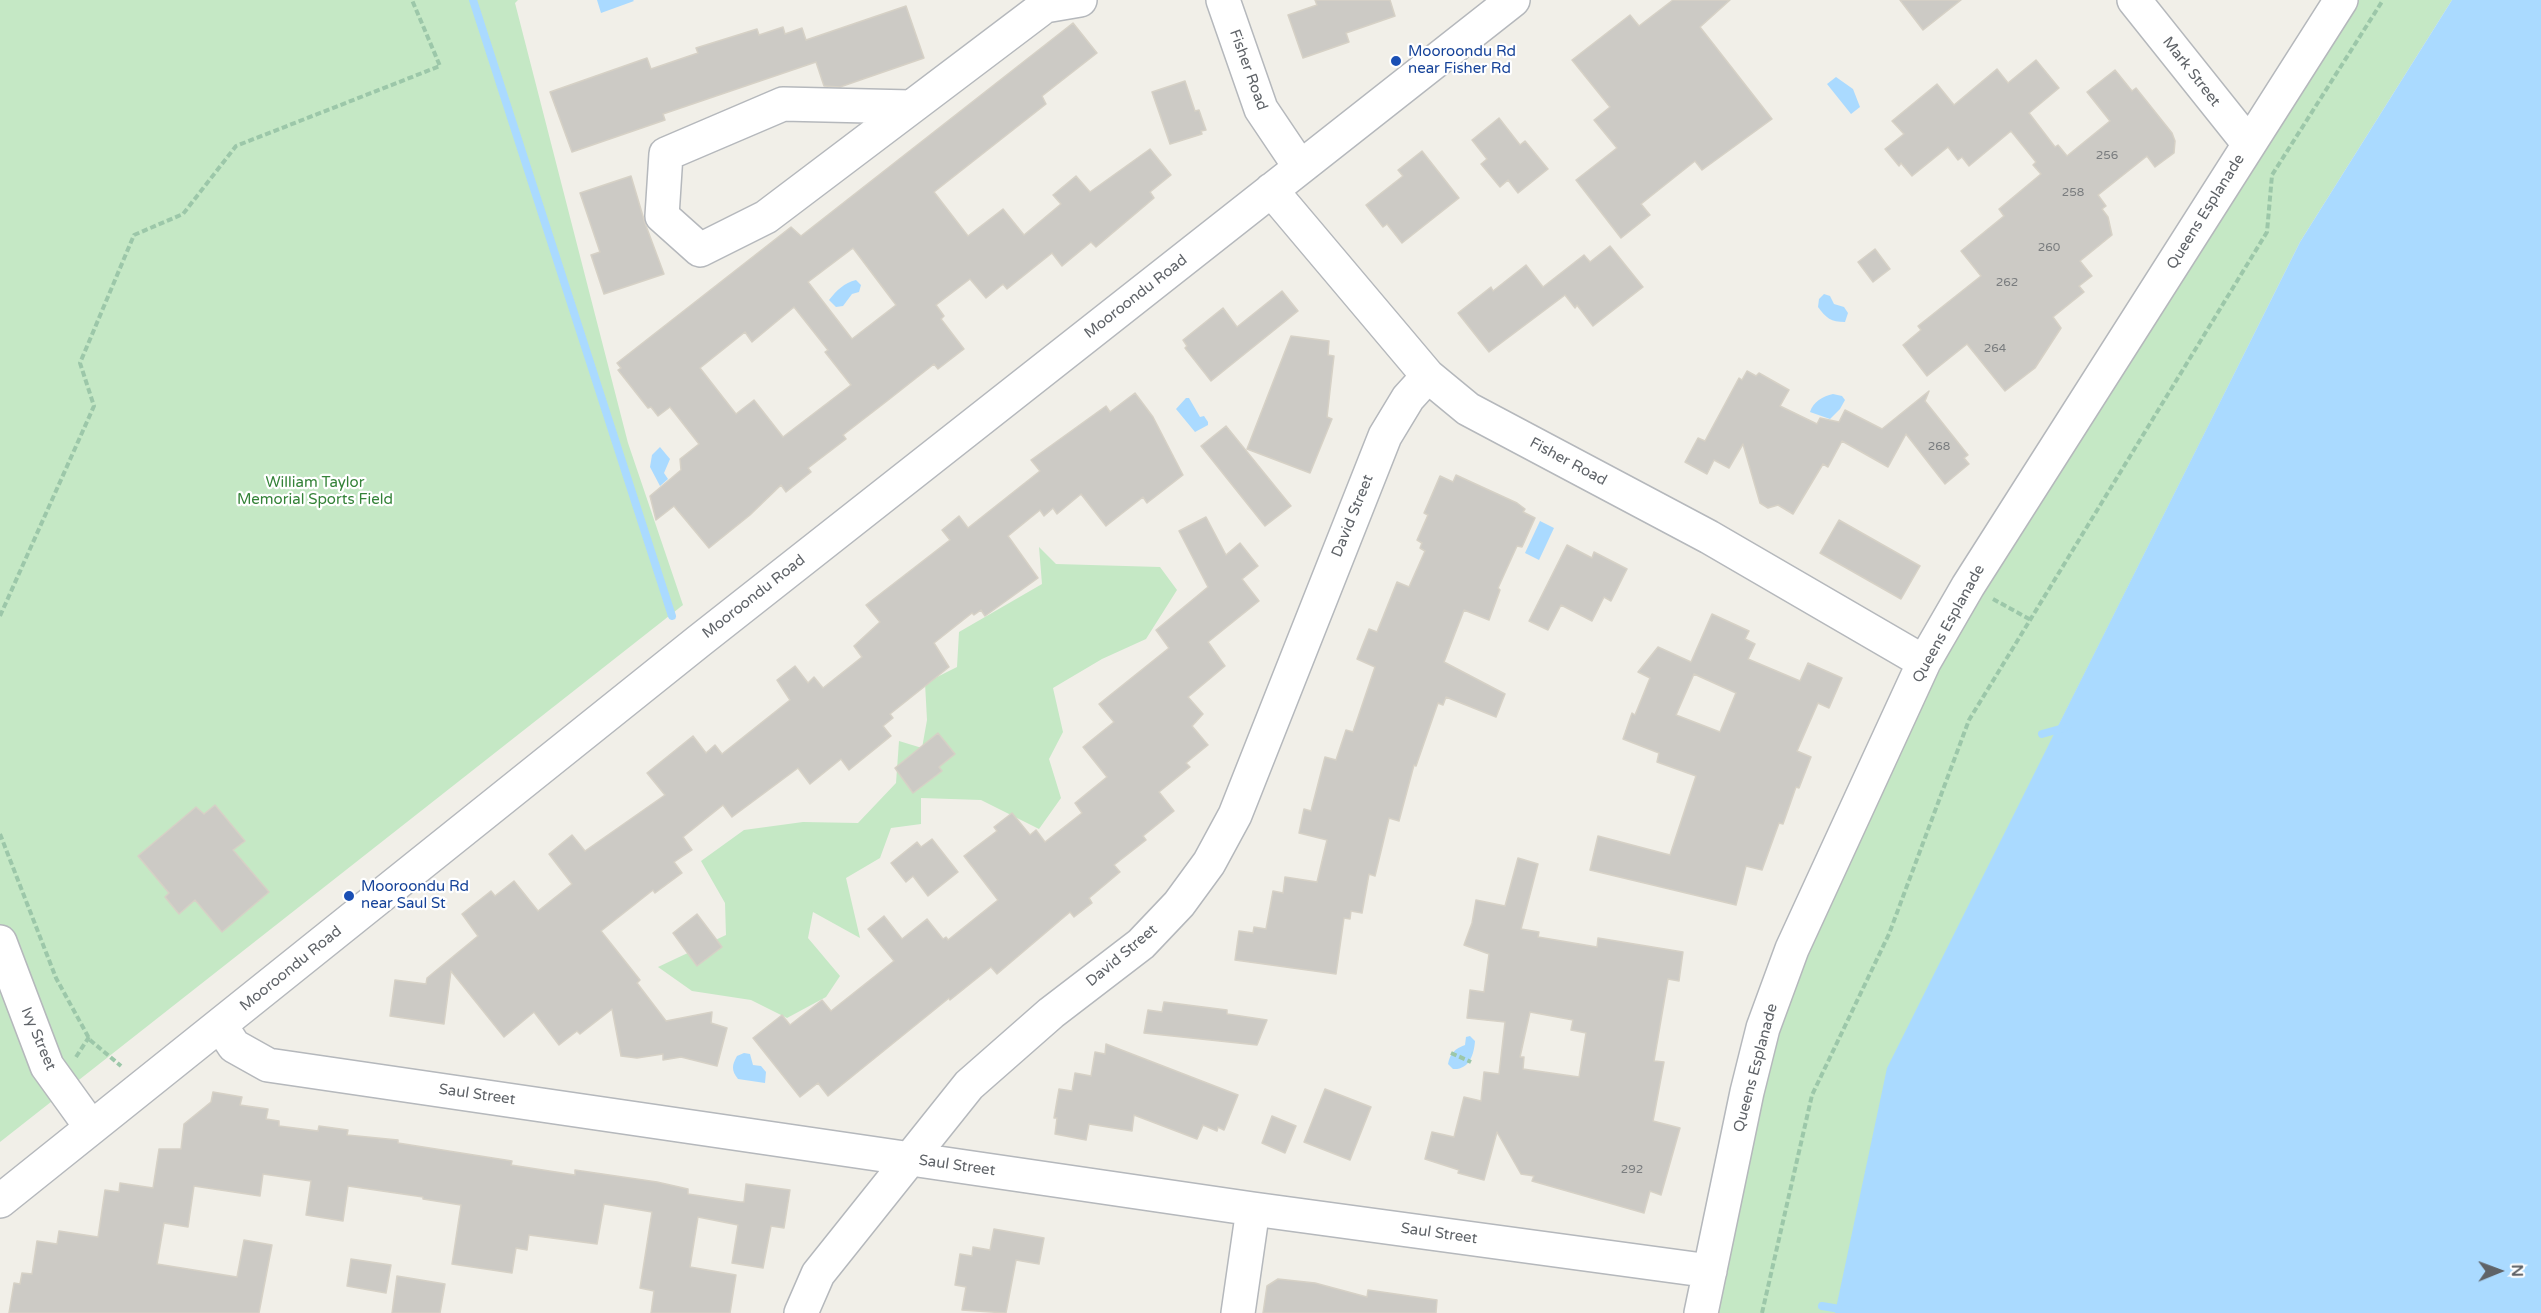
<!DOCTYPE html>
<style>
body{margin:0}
#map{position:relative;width:2541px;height:1313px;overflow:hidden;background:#f1efe8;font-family:"Varela Round",sans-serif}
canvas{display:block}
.north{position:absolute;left:2469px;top:1241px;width:60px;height:60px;-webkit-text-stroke:4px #fff;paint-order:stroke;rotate:89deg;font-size:16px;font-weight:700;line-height:24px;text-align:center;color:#5f6368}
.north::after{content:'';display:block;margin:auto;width:21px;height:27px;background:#5f6368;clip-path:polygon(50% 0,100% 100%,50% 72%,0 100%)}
</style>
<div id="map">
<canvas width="2541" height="1313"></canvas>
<div class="north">N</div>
</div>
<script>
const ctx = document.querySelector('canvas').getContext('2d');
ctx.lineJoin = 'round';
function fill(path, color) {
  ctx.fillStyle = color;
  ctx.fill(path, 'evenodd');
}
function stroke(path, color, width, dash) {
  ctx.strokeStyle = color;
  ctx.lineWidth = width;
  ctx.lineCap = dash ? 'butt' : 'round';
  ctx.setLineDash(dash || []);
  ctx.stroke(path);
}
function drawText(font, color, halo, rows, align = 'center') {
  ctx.font = font + ' "Varela Round",sans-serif';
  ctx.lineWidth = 4.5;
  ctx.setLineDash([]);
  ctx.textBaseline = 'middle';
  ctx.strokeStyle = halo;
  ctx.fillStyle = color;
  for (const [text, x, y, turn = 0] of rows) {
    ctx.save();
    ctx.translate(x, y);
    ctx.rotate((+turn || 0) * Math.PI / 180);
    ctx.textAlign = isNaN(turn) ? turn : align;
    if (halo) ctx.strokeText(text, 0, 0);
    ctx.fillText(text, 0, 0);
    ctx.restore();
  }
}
fill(new Path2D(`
 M0,0h518l-3,3 113,440 55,162 -683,537z
 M2341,0h111l-152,242 -242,485 140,586h-497l46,-221 177,-430z
 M1039,547l17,17 104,3 17,23 -31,49 -44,20 -49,29 10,44 -14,27 12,39 -22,31 -58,-29 -60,-2v26l-30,4 -11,30 -34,20 14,60 -47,-26 -5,26 32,38 -14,21 -39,21 -36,-18 -59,-9 -34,-24 68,-32 -1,-32 -24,-42 43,-31 59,-8 55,1 38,-40 3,-42 23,7 5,-28 -2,-37 32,-16 2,-35 83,-48z`), '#c5e8c5');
fill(new Path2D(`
 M597,0h36l1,1 -33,12z
 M2452,0h89v1313h-706l52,-245 413,-826z
 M1836,77l17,12 7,18 -9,7 -24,-30z
 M856,280l5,5 -2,7 -7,2 -9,12 -7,1 -7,-7c8,-10 15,-17 27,-20z
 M1824,294l6,2 4,8 10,3 4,6 -3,9c-14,0 -19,-4 -27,-15l1,-8z
 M1833,394l9,2 3,4 -5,9 -10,10 -20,-7c3,-10 13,-16 23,-18z
 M1186,398h3l11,19 4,-1 4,6v3l-13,7 -19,-23z
 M660,447l10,12 -6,14 4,6 -8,7 -10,-19 2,-12z
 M1540,521l14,7 -15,32 -14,-7z
 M1470,1036l5,5c-1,14 -6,29 -22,28l-5,-5c2,-11 7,-15 17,-19l1,-8z
 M744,1053l6,1 3,11 8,1 5,6 -1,11 -27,-4c-7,-9 -6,-14 -1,-23z`), '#aadaff');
stroke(new Path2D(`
 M473,0l199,616
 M2042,734l25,-7
 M1822,1306l42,7`), '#aadaff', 8);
const building = new Path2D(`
 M1315,0h75l5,16 -49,17 3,9 -46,16 -15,-43 29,-10z
 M1673,0h57l-30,27 72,92 -70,51 -7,-9 -54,43 9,11 -29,23 -45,-58 41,-32 -23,-28 16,-13 -38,-47 58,-45 9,11z
 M1900,0h61l-38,30z
 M906,6l18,52 -84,29 -16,-1 -8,-24 -153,52 2,6 -93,32 -22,-60 97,-34 4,11 47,-16 -2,-5 61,-19 2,6 24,-8 2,7 17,-6 4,12z
 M1073,23l24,30 -55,43 4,8 -112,88 34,44 35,-27 21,26 37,-31 -8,-9 23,-19 14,16 60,-43 21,26 -21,17 4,6 -58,49 -5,-5 -29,24 -10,-13 -45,36 -4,-5 -17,14 -16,-19 -34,26 8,11 -3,3 23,30 -26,20 -4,-5 -47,37 -44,34 3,4 -38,29 3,4 -25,20 -5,-7 -31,30 -41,33 -35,-42 -18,14 -6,-24 31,-26 -1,-11 19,-15 -29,-37 -12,9 -7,-9 -3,1 -30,-38 3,-2 -4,-5 174,-136 10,9zM853,248l43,57 -44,34 -44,-57zM794,307l34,43 -3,2 26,33 -68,52 -29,-37 -18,14 -36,-46 45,-36 7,10z
 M2036,60l23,28 -30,25 26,34 3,-2 9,11 43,-35 -23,-29 28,-22 17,21 4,-3 36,45 3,8 -1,12 -19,14 -8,-11 -49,39 8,11 -4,3 6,8 4,18 -32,26 12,15 -13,10 5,6 -31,25 8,11 -26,40 -30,23 -38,-47 -40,32 -24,-31 18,-15 -3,-4 63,-50 -20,-25 43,-35 -5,-7 42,-35 -8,-9 3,-3 -25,-31 -42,35 -7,-9 -4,3 -10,-13 -36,29 -11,-13 -2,3 -14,-17 19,-15 -12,-13 45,-37 17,21 43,-36 11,14z
 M1185,81l10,30 4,-1 7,20 -5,1 1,3 -32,10 -18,-52z
 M1499,118l21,27 5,-4 23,28 -30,24 -10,-13 -8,7 -19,-23 6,-5 -15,-19z
 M1422,151l37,47 -57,45 -15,-19 -4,3 -17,-22 37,-29 -5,-6z
 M631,176l14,47 19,51 -60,20 -13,-39 9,-3 -20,-59z
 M1610,246l33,41 -50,39 -16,-21 -2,3 -10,-13 -76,57 -31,-39 33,-26 2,4 33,-26 17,22 41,-32 6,7z
 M1875,249l15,20 -17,13 -15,-20z
 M1282,291l16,20 -87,70 -26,-33 2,-2 -4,-6 40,-32 14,19z
 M1291,336l38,5 -1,14 6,1 -7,61 5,2 -22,54 -63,-24z
 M1747,371l9,5 3,-3 30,17 -9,16 37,18 3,-6 19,4 6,-12 37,19 47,-38 -4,10 43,54 -4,3 5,6 -24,20 -39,-50 -18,33 -46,-26 -14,26 -5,-3 -30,50 -15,-9 -10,3 -8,-5 -17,-59 -14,24 -15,-8 -7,14 -22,-12 13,-24 7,3 34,-63 3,2z
 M1135,393l18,24 30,58 -36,28 -4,-6 -37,29 -25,-32 -24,20 -4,-6 -9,8 -4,-6 -32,26 30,42 -53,38 -4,-6 -7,5 -2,-2 -38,30 15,24 -59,47 3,4 -10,8 8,10 -42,34 -8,-11 -31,25 -12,-16 -66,49 -9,-12 -40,32 9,13 -18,12 8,11 -27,20 -2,-3 -52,41 39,49 -3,3 29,38 46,-9 -1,11 16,5 -10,38 -36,-9 -18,3v-6l-26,4 -16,-2 -9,-47 -32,25 -3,-3 -18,14 -25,-33 -30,25 -53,-66 -7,53 -54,-8 5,-36 31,4 1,-6 51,-42 -16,-22 29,-23 4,5 19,-15 24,30 34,-27 -23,-30 23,-19 13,16 80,-56 -18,-22 46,-37 13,17 9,-8 7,9 68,-54 -13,-20 18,-14 13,17 6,-6 9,11 39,-31 -8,-11 26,-24 -14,-17 84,-65 -8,-10 17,-14 9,12 72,-57 -9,-11 75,-54 4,6z
 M1226,426l65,80 -26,20 -64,-80z
 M1456,475l61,28 8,6 -2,3 12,6 -13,29 -5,-1 -19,42 2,2 -11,30 -25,-10 -20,52 61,32 -9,23 -50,-20 -3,8 -5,-2 -22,63 -2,-1 -15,56 -10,-3 -14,58 -6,-2 -7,39 -11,-2 -1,8 -6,-1 -8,56 -101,-14 4,-29 14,2 1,-6 12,2 7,-38 10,2 2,-16 32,5 10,-42 -28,-7 5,-24 7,2 14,-54 11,3 10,-30 7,2 22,-65 -18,-8 12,-30 8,3 20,-50 12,5 16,-36 -5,-3 2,-5 -5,-3 11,-25 -4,-2 16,-37 13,6z
 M1206,517l20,38 14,-12 18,23 -16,13 17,22 -51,41 17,24 -37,31 15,17 -11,12 16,19 -22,18 4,4 -31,25 15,19 -31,25 3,4 -32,25 6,7 -31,26 3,5 -18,14 -4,-5 -73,62 -6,-7 -41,33 -1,-2 -121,98 -10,-13 -18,14 -47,-59 29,-23 8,10 32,-25 9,11 63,-50 -26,-32 16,-13 18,23 25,-20 16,20 3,-2 2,3 50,-40 -34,-44 33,-25 -3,-4 18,-14 18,22 6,-5 9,12 37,-29 -7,-10 32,-26 -24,-30 31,-25 -15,-18 70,-56 -13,-18 52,-43 -29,-56z
 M1839,520l81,46 -19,33 -81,-46z
 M1567,545l25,13 2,-6 33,17 -16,32 -7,-4 -12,24 -31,-16 -13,25 -19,-9z
 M1712,614l37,17 -4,8 10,5 -7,15 52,22 8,-18 34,15 -13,30 -11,-5 -21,48 14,6 -12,31 -3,-1 -13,37 -4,-1 -17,47 -16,-4 -10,39 -146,-35 8,-34 72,19 26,-79 -39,-14 2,-9 -36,-14 9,-26 3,2 15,-37 -12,-6 20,-25 33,15zM1694,674l42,19 -16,39 -44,-17z
 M938,733l17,21 -16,13 3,4 -29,22 -18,-25z
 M215,805l30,36 -12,9 36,42 -47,40 -27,-32 -16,14 -14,-17 4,-4 -31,-37 58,-49 8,7z
 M932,839l26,33 -30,24 -15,-20 -7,6 -15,-19 26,-21 4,5z
 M1518,858l20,6 -17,65 18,3 -1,5 59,10 1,-9 85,14 -4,29 -11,-2 -14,82 10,1 -11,59 27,7 -19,67 -11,-4 -6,22 -112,-32 2,-5 -13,-2 -24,-42 -13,48 -26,-7 1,-3 -34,-11 7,-27 22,5 10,-40 17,4 3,-29 15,2 6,-52 -38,-4 3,-28 14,2 5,-38 -25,-9 8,-22 4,-23 29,6zM1530,1012l43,8 -2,10 15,3 -7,44 -56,-8 1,-12h-4z
 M697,914l25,33 -25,19 -24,-33z
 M1164,1002l63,8v4l40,6 -10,25 -113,-12 4,-23 14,2z
 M1106,1044l132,51 -14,35 -6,-3 -1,4 -14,-6 -6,14 -63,-24 -2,16 -43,-7 -3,16 -31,-6 2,-16h-3l5,-29 13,2 3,-18 16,3 4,-24 10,2z
 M1325,1089l46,18 -21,53 -46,-18z
 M213,1092l29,5 -2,8 28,4 -2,10 13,2v5l39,5 1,-5 29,4 -1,5 51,5v3l114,18 -1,4 64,10v-5l82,12 31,7v5l52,8h4l2,-18 44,6 -6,38 -13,-2 -8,42 -31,-5 6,-38 -40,-8 -8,50 46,8 -6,38h-79l3,-22 -14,-3 12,-76 -48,-8 -7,40 -68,-9 -2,15 -11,-2 -4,25 -60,-9 9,-59 -38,-6v-2l-75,-11 -5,35 -37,-6 5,-34 -48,-7 -3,22 -66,-10 -6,41 -24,-4 -7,41 80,13 7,-37 28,5 -13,68h-250l5,-30 6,1 2,-11 10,1 5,-33 20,3 2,-13 39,6 7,-47 14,2 1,-9 33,5 6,-39h22l3,-25 27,-22z
 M1272,1116l24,10 -11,27 -23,-10z
 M994,1229l50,9 -5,26 -23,-4 -10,53 -44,-3 4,-23 -11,-2 5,-31 12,2 1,-9 17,3z
 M351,1259l40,6 -5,28 -39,-7z
 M397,1276l48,8 -5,29h-48z
 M1278,1279l37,4 52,14 1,-7 69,10 -1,13h-173l4,-27z`);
fill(building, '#cccac5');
stroke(building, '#d6d1c6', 1.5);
const minor = new Path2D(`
 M1223,0l38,109 39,58
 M2134,0l115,144
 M911,107l-128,-3 -117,50 -4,62 38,34 66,-33 279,-211 35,-6
 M1271,190l157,186 40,33 241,128 215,125
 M0,942l47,124 44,61
 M221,1026l13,20 34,19 985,144 457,62
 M0,1201l699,-560 814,-641
 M801,1313l17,-39 151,-189 82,-72 90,-69 38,-40 30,-41 26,-48 150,-379 23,-38 20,-22
 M1238,1313l15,-104
 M1701,1313l46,-221 16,-64 29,-79 132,-287 44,-76 373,-586`);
stroke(minor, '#b5b8bc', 36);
stroke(new Path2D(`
 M1993,599l38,21
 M0,616l94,-210 -14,-43 54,-128 49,-21 53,-68 204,-80 -28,-66
 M0,834l56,144 34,62 31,26
 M1451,1053l20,9
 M76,1057l13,-20
 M1762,1313l50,-218 77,-161 80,-214 298,-488 5,-57 111,-175`), '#9cc7a9', 4, [6, 3]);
stroke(minor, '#fff', 33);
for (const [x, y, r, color] of [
 [1396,61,6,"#1a4fb4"],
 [349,896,6,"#1a4fb4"]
]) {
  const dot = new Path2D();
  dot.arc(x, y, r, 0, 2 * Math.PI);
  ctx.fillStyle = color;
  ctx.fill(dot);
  stroke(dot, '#fff', 2);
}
drawText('12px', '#7a7d7f', null, [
 ["256",2107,156],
 ["258",2073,193],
 ["260",2049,248],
 ["262",2007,283],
 ["264",1995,349],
 ["268",1939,447],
 ["292",1632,1170]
]);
drawText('15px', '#164399', '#fff', [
 ["Mooroondu Rd",1408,52],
 ["near Fisher Rd",1408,69],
 ["Mooroondu Rd",361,887],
 ["near Saul St",361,904]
], 'left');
drawText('15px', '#5f6368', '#fff', [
 ["Fisher Road",1248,70,70],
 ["Mark Street",2191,72,52],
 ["Queens Esplanade",2206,212,-58],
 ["Mooroondu Road",1136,297,-38],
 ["Fisher Road",1568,462,28],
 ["David Street",1353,516,-68],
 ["Mooroondu Road",754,597,-38],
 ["Queens Esplanade",1949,624,-61],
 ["David Street",1122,956,-40],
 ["Mooroondu Road",291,969,-39],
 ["Ivy Street",38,1039,67],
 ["Queens Esplanade",1756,1068,-75],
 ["Saul Street",477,1095,8],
 ["Saul Street",957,1166,8],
 ["Saul Street",1439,1234,8]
]);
drawText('15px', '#348238', '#fff', [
 ["William Taylor",315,483],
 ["Memorial Sports Field",315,500]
]);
</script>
